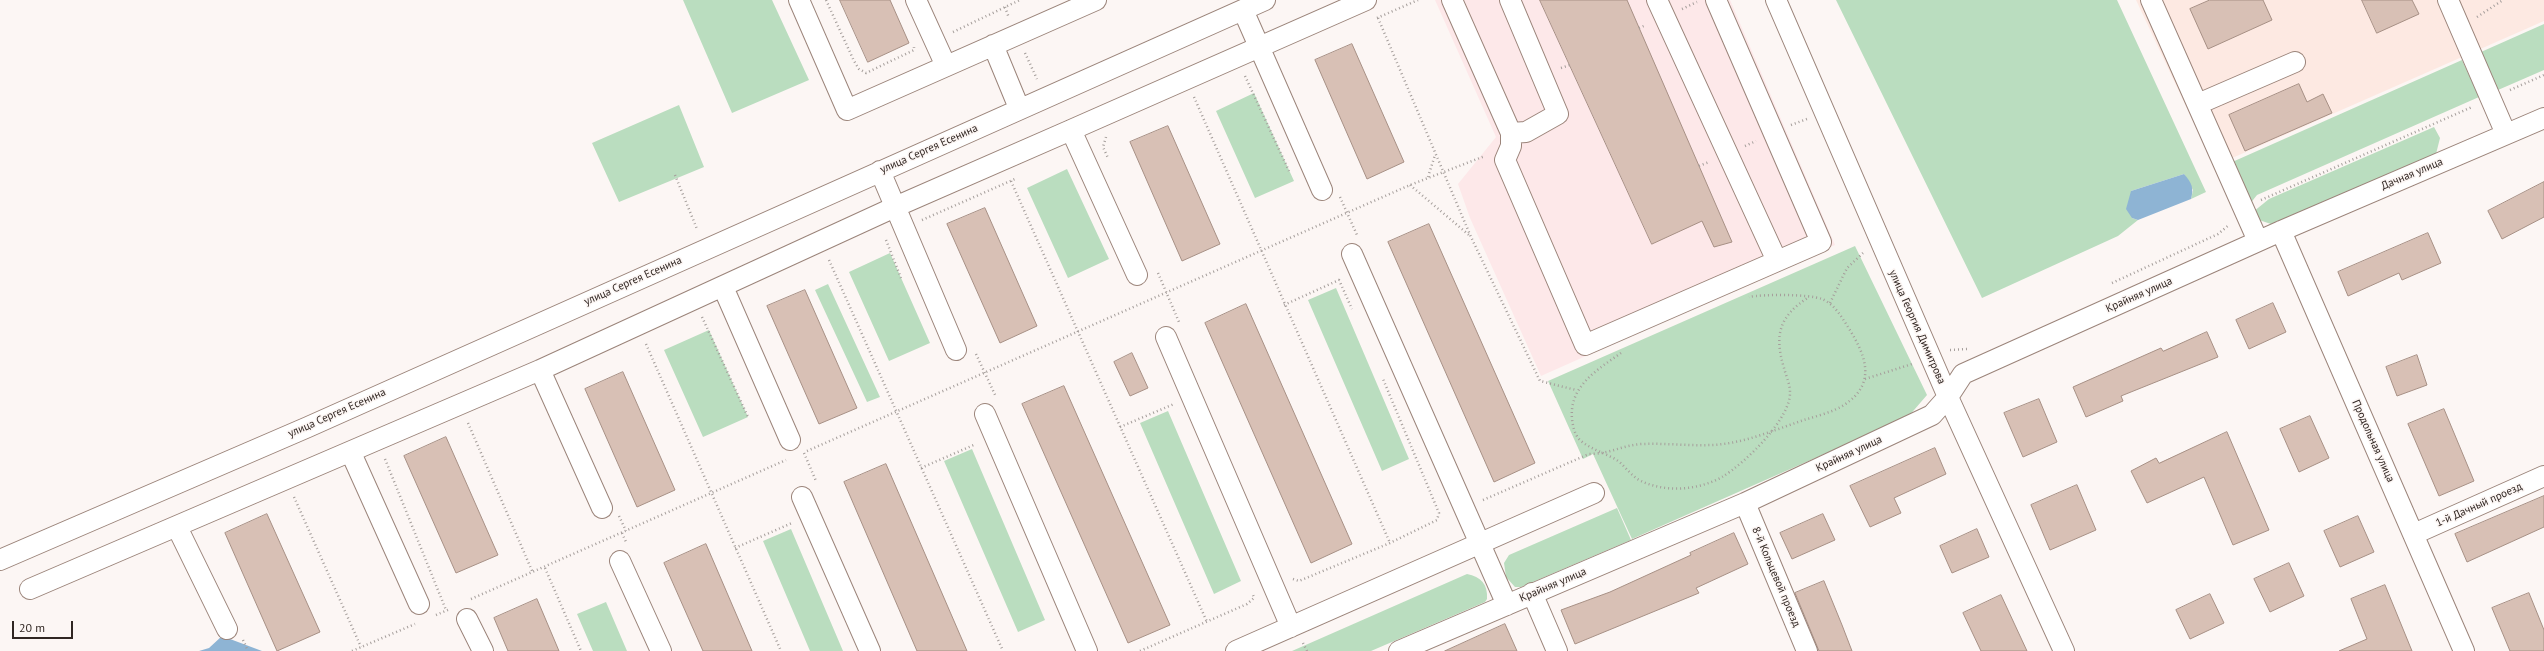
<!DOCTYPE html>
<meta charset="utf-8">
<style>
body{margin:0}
#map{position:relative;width:2544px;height:651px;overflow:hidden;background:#fcf6f4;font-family:"PT Sans",sans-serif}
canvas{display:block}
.scale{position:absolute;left:12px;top:621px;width:61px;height:18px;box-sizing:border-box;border:2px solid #302622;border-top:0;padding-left:5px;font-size:12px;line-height:14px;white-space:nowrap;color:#302622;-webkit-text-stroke:3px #fcf6f4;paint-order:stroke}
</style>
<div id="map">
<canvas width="2544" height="651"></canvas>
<div class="scale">20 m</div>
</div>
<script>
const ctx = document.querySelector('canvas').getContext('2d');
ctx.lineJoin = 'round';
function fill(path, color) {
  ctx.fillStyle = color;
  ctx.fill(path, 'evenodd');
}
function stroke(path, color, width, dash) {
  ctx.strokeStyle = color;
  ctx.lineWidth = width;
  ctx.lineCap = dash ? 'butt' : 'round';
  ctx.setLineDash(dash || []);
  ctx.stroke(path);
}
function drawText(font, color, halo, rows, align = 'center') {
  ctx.font = font + ' "PT Sans",sans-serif';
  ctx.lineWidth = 3;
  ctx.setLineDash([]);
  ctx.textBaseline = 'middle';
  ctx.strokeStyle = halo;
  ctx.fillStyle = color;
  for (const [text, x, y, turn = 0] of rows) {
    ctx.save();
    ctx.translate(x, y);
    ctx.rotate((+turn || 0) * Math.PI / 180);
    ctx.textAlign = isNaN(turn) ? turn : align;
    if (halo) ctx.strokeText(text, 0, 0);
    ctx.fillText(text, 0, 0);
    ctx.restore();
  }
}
fill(new Path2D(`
 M1435,0h295l105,245 -294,131 -71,-158 -12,-34 38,-47z`), '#fde8e9');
fill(new Path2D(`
 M2136,0h408v21l-330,145z`), '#fde9e2');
fill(new Path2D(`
 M683,0h89l37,80 -77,33z
 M1836,0h281l89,192 -15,7 2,-9 -9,-16 -53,17 1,27 6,2 -20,16 -136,62z
 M2544,24v46l-46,20 -17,-38z
 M2462,60l17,37 -222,98 -8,10 -19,-42z
 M1254,93l40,88 -39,17 -39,-87z
 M679,105l25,62 -85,35 -27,-59z
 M2434,127l6,11 -4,16 -162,71 -18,-6 -3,-7 16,-13z
 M1067,169l42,90 -41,19 -41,-90z
 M1855,246l72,149 -19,22 -276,122 -39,-85 -10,5 -35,-78z
 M890,253l40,90 -41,18 -40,-89z
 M828,284l52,113 -13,5 -52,-112z
 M1336,288l73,171 -27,12 -74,-171z
 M709,330l39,87 -45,20 -39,-87z
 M1168,411l73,170 -27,13 -74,-171z
 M972,449l73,171 -27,12 -74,-171z
 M1617,508l14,32 -110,47h-6l-9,-10 -2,-14 5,-8z
 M791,529l52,122h-33l-47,-110z
 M1467,574c14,3 21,10 20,25l-2,3 -114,49h-79z
 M606,602l21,49h-34l-16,-37z`), '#baddbf');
fill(new Path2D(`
 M2184,174c8,9 10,14 7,25l-53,21 -6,-2 -6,-9 5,-18z
 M222,636l40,15h-63l10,-3z`), '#8eb4d4');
const building = new Path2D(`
 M840,0h50l19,43 -41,19z
 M1540,0h87l105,242 -18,5 -12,-26 -50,23z
 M2210,0h53l9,20 -64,29 -18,-40z
 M2362,0h50l7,14 -42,19z
 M1352,44l52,118 -37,17 -52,-119z
 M2299,84l8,18 16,-8 9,19 -87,38 -16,-36z
 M1168,126l52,118 -38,17 -52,-119z
 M2544,182v35l-42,22 -14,-28z
 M985,208l52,118 -37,17 -53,-119z
 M1429,224l106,239 -41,19 -106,-240z
 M2428,233l13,30 -39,17 -3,-7 -51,23 -10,-24z
 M805,290l52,118 -38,16 -52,-118z
 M2273,303l13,29 -37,17 -13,-29z
 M1246,304l106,240 -41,19 -106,-240z
 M2207,332l11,25 -97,39 2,5 -37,16 -13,-30 88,-39 2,3z
 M1132,353l16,35 -18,8 -16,-34z
 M2417,355l10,30 -30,11 -11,-29z
 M623,372l52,118 -38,17 -52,-118z
 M1064,386l106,239 -42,18 -106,-239z
 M2039,399l18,43 -34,15 -19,-44z
 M2444,409l30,72 -35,15 -31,-72z
 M2310,416l19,42 -30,14 -19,-43z
 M2227,432l42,98 -36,15 -29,-68 -57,26 -16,-32 25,-13 3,5z
 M446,437l52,118 -42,18 -52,-117z
 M1935,448l11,26 -52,24 7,15 -31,14 -20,-41z
 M886,464l81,187h-50l-73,-169z
 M2077,485l19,45 -46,20 -19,-45z
 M2544,496v31l-77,35 -12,-28z
 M267,514l53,118 -43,19 -52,-118z
 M1823,514l12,26 -43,19 -12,-26z
 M2358,516l16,36 -34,15 -16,-36z
 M1977,529l12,28 -37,16 -12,-27z
 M1734,533l14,31 -52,24 3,5 -124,51 -14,-34 49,-18 81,-37 -1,-2z
 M706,544l46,107h-49l-39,-88z
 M2289,563l15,33 -34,16 -16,-33z
 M1824,581l18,44 10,26h-33l-24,-58z
 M2385,585l27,66h-73l28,-12 -16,-40z
 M2529,593l15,37v21h-34l-18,-43z
 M2210,594l14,29 -34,16 -14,-29z
 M2001,595l26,56h-46l-18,-38z
 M537,599l22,52h-51l-14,-33z
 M1505,624l12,27h-72z`);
fill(building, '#d8c0b5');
stroke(building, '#a79085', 1);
const minor = new Path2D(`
 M799,0l48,110 249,-110
 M916,0l30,66
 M1452,0l59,133v13l-6,14 80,185 236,-103 -105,-242
 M1510,0l48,114 -32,18 -15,1
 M1657,0l120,261
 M1776,0l172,397 116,254
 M2151,0l107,241
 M2448,0l58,134
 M1243,10l79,180
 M993,45l26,63
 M2198,104l97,-42
 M880,171l76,179
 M2281,231l183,420
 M1352,254l155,351
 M1137,275l-66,-145 295,-130
 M723,287l67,153
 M1166,337l125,290
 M540,370l62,138
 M985,414l102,237
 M351,453l68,151
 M802,497l68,154
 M1745,503l62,148
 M177,527l50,102
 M2414,534l130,-58
 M0,560l308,-133 957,-427
 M620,561l41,90
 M30,589l510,-219 355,-163 176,-77
 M1532,593l25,58
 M467,619l16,32
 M1236,651l358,-158
 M1399,651l346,-148 187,-88 16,-18 15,-23 318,-143 263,-113`);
stroke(minor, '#9b847a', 22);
stroke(new Path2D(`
 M826,0l28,61 5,8 7,4 48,-23v-3
 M1005,7l4,11
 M1682,9l15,-7
 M2477,17l26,-17
 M1377,18l41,-18
 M1378,18l93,219 69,144 36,9
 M1639,28l7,-3
 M953,32l67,-32
 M1025,53l12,26
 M1561,68l9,-3
 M1245,76l44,95
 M2510,90l34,-15
 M1194,97l196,446
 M1791,125l16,-6
 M1106,137l-3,10 5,11
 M1745,146l11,-5
 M1699,166l10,-4
 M675,175l22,54
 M1428,177l7,-22
 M1011,181l196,441
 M1410,185l59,50
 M1340,197l17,38
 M2261,200l211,-93
 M922,220l93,-41
 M886,240l15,38
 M829,260l174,391
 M1158,273l21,49
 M2112,283l106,-49 11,-9
 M1830,303l17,-35 16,-15
 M1284,305l55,-25 13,29
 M702,317l46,100
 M646,344l135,307
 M1950,350l17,-1
 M1621,353c-24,17 -52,33 -49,66 1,8 3,17 9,22 10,8 21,11 32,17 11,5 17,18 28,23 25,12 58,9 81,-4 22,-13 69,-58 68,-85 0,-8 -4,-16 -6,-24 -10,-33 -5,-52 25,-71
 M976,354l20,43
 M1865,379l47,-15
 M468,423l65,150
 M1120,427l54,-23
 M807,451l603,-266 75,-29
 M804,453l12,28
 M385,459l61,151
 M921,468l55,-24
 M294,497l67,150
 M1483,500l106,-46c21,0 34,-9 53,-10 23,-1 46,2 69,1 32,-1 63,-15 93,-25 13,-4 29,-8 40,-15 34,-22 21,-51 4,-78 -7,-11 -14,-23 -26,-28 -14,-5 -58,-5 -73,-2
 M619,516l7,15
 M622,533l4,9
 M735,548l57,-25
 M545,568l36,83
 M1293,579l6,2 91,-38 47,-23 2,-7 -56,-134
 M471,599l315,-139
 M436,615l14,-6
 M243,640l5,11
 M1303,643l4,8
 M352,651l63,-27
 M1140,651l107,-47 7,-6 -1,-3`), '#a59e9b', 2.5, [1, 3]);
stroke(minor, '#fff', 20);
drawText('11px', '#302622', '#fcf6f4', [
 ["улица Сергея Есенина",929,149,-24],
 ["Дачная улица",2412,174,-23],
 ["улица Сергея Есенина",633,281,-24],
 ["Крайняя улица",2139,295,-24],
 ["улица Георгия Димитрова",1917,327,66],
 ["улица Сергея Есенина",337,413,-24],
 ["Продольная улица",2373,441,66],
 ["Крайняя улица",1849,454,-25],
 ["1-й Дачный проезд",2479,505,-24],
 ["8-й Кольцевой проезд",1776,577,67],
 ["Крайняя улица",1553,585,-23]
]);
</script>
